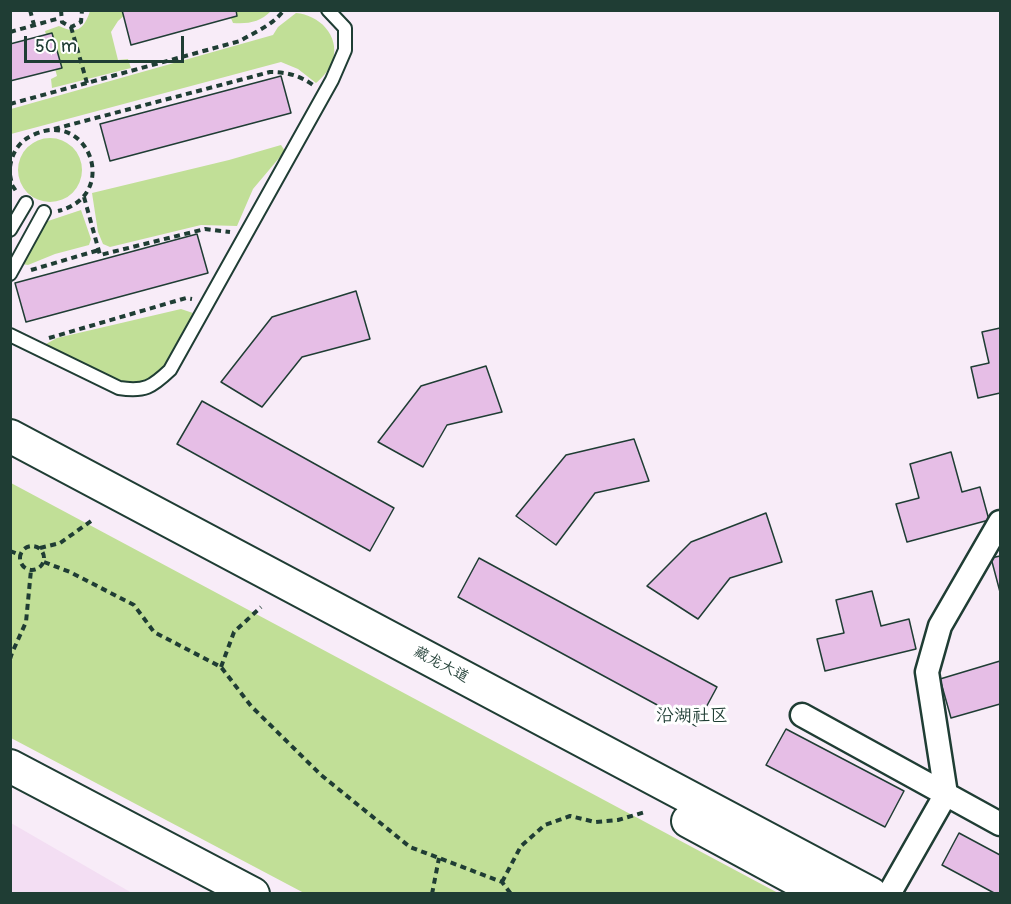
<!DOCTYPE html>
<meta charset="utf-8">
<style>
body{margin:0}
#map{position:relative;width:1011px;height:904px;overflow:hidden;background:#f8ecf8;font-family:Pangolin,sans-serif}
canvas{display:block}
.frame{position:absolute;inset:0;border:12px solid #1f3d34;pointer-events:none}
.scale{position:absolute;left:24px;top:36px;width:160px;height:27px;box-sizing:border-box;border:3px solid #1f3d34;border-top:0;padding-left:8px;font-size:18px;line-height:21px;white-space:nowrap;color:#1f3d34;-webkit-text-stroke:4px #fff;paint-order:stroke}
</style>
<div id="map">
<canvas width="1011" height="904"></canvas>
<div class="frame"></div>
<div class="scale">50 m</div>
</div>
<script>
const ctx = document.querySelector('canvas').getContext('2d');
ctx.lineJoin = 'round';
function fill(path, color) {
  ctx.fillStyle = color;
  ctx.fill(path, 'evenodd');
}
function stroke(path, color, width, dash) {
  ctx.strokeStyle = color;
  ctx.lineWidth = width;
  ctx.lineCap = dash ? 'butt' : 'round';
  ctx.setLineDash(dash || []);
  ctx.stroke(path);
}
function drawText(font, color, halo, rows, align = 'center') {
  ctx.font = font + ' Pangolin,"LXGW WenKai TC",sans-serif';
  ctx.lineWidth = 6;
  ctx.setLineDash([]);
  ctx.textBaseline = 'middle';
  ctx.strokeStyle = halo;
  ctx.fillStyle = color;
  for (const [text, x, y, turn = 0] of rows) {
    ctx.save();
    ctx.translate(x, y);
    ctx.rotate((+turn || 0) * Math.PI / 180);
    ctx.textAlign = isNaN(turn) ? turn : align;
    if (halo) ctx.strokeText(text, 0, 0);
    ctx.fillText(text, 0, 0);
    ctx.restore();
  }
}
fill(new Path2D(`
 M11,823l121,70h-121z`), '#f3def3');
fill(new Path2D(`
 M90,11h36v3l-8,7 -7,11 7,28 10,-1 3,9 -79,20 -1,-9 6,-3 -12,-45 14,-5c18,9 25,3 31,-15z
 M228,11h43c-11,11 -22,13 -38,12z
 M296,13c23,2 44,22 37,47 -2,8 -11,18 -17,23l-18,-14 -17,-7 -270,72v-25l262,-74 5,-8z
 M18 170a32 32 0 1 1 64 0a32 32 0 1 1-64 0Z
 M281,145l4,6 -32,38 -16,37 -36,-1 -91,22 -7,-3 -5,-12 -6,-39 137,-33z
 M81,210l10,29 -2,6 -34,9 -27,11 -6,-1 23,-42z
 M181,309l12,4 -31,56c-6,7 -15,14 -24,15 -23,3 -70,-26 -93,-36l1,-4 11,-6z
 M10,483h1l767,410h-474l-293,-155z`), '#c1df97');
const building = new Path2D(`
 M122,10h114l1,6 -106,29z
 M52,33l10,35 -52,13v-37z
 M281,76l10,37 -181,48 -10,-37z
 M197,234l11,39 -182,49 -11,-39z
 M356,291l14,48 -68,18 -40,50 -41,-25 51,-65z
 M1000,328v65l-22,5 -7,-31 18,-4 -7,-31z
 M486,366l16,46 -55,13 -24,42 -45,-25 43,-56z
 M202,401l192,107 -24,43 -193,-107z
 M634,439l15,42 -54,12 -39,52 -40,-29 50,-61z
 M951,452l11,40 18,-5 9,33 -82,22 -11,-38 23,-6 -9,-34z
 M766,513l16,49 -52,16 -32,41 -51,-33 44,-44z
 M1000,556v36l-9,-34z
 M479,558l238,129 -21,39 -238,-129z
 M872,591l9,35 28,-7 7,30 -91,22 -8,-32 27,-6 -8,-33z
 M1000,661v43l-49,14 -11,-39z
 M786,729l118,62 -19,36 -119,-62z
 M959,833l41,22v39h-4l-54,-29z`);
fill(building, '#e6bee6');
stroke(building, '#1f3d34', 1.5);
const lane = new Path2D(`
 M10,230l16,-27
 M10,274l34,-62
 M10,335l109,53c26,4 33,-1 51,-18l162,-290 13,-30v-22l-17,-18`);
const street = new Path2D(`
 M802,715l198,109
 M889,894l57,-100 -19,-122 13,-46 60,-104`);
const secondary = new Path2D(`
 M10,436l861,458
 M10,766l243,128
 M688,821l135,73`);
stroke(lane, '#1f3d34', 16);
stroke(street, '#1f3d34', 27);
stroke(secondary, '#1f3d34', 36);
stroke(new Path2D(`
 M30,10l4,15
 M61,10l1,12 9,5 10,-5 1,-12
 M71,27l16,56
 M10,32l50,-14
 M10,104l230,-63c15,-9 33,-16 44,-31
 M54,129l216,-57c16,0 29,3 43,13
 M10,167c2,-14 9,-26 23,-32 56,-27 88,61 25,76
 M10,175l2,10 4,6
 M84,197l16,58 105,-26 25,3
 M31,270l68,-20
 M49,338l137,-40 6,1
 M20 558a12 12 0 1 1 24 0a12 12 0 1 1-24 0Z
 M40,548l20,-5 34,-24
 M10,551l10,4
 M44,562l26,10 64,33 20,27 67,35 30,39 70,69 89,72 92,35 9,12
 M10,659l2,-6 14,-31 5,-52
 M221,667l13,-35 27,-25
 M502,882l19,-36 24,-21 25,-9 25,6 23,-2 27,-8
 M432,894l7,-36`), '#1f3d34', 4, [6, 4.5]);
stroke(lane, '#fff', 12);
stroke(street, '#fff', 22);
stroke(secondary, '#fff', 32);
drawText('15px', '#1f3d34', '#fff', [
 ["藏龙大道",441,665,28]
]);
drawText('18px', '#1f3d34', '#fff', [
 ["沿湖社区",692,716]
]);
</script>
